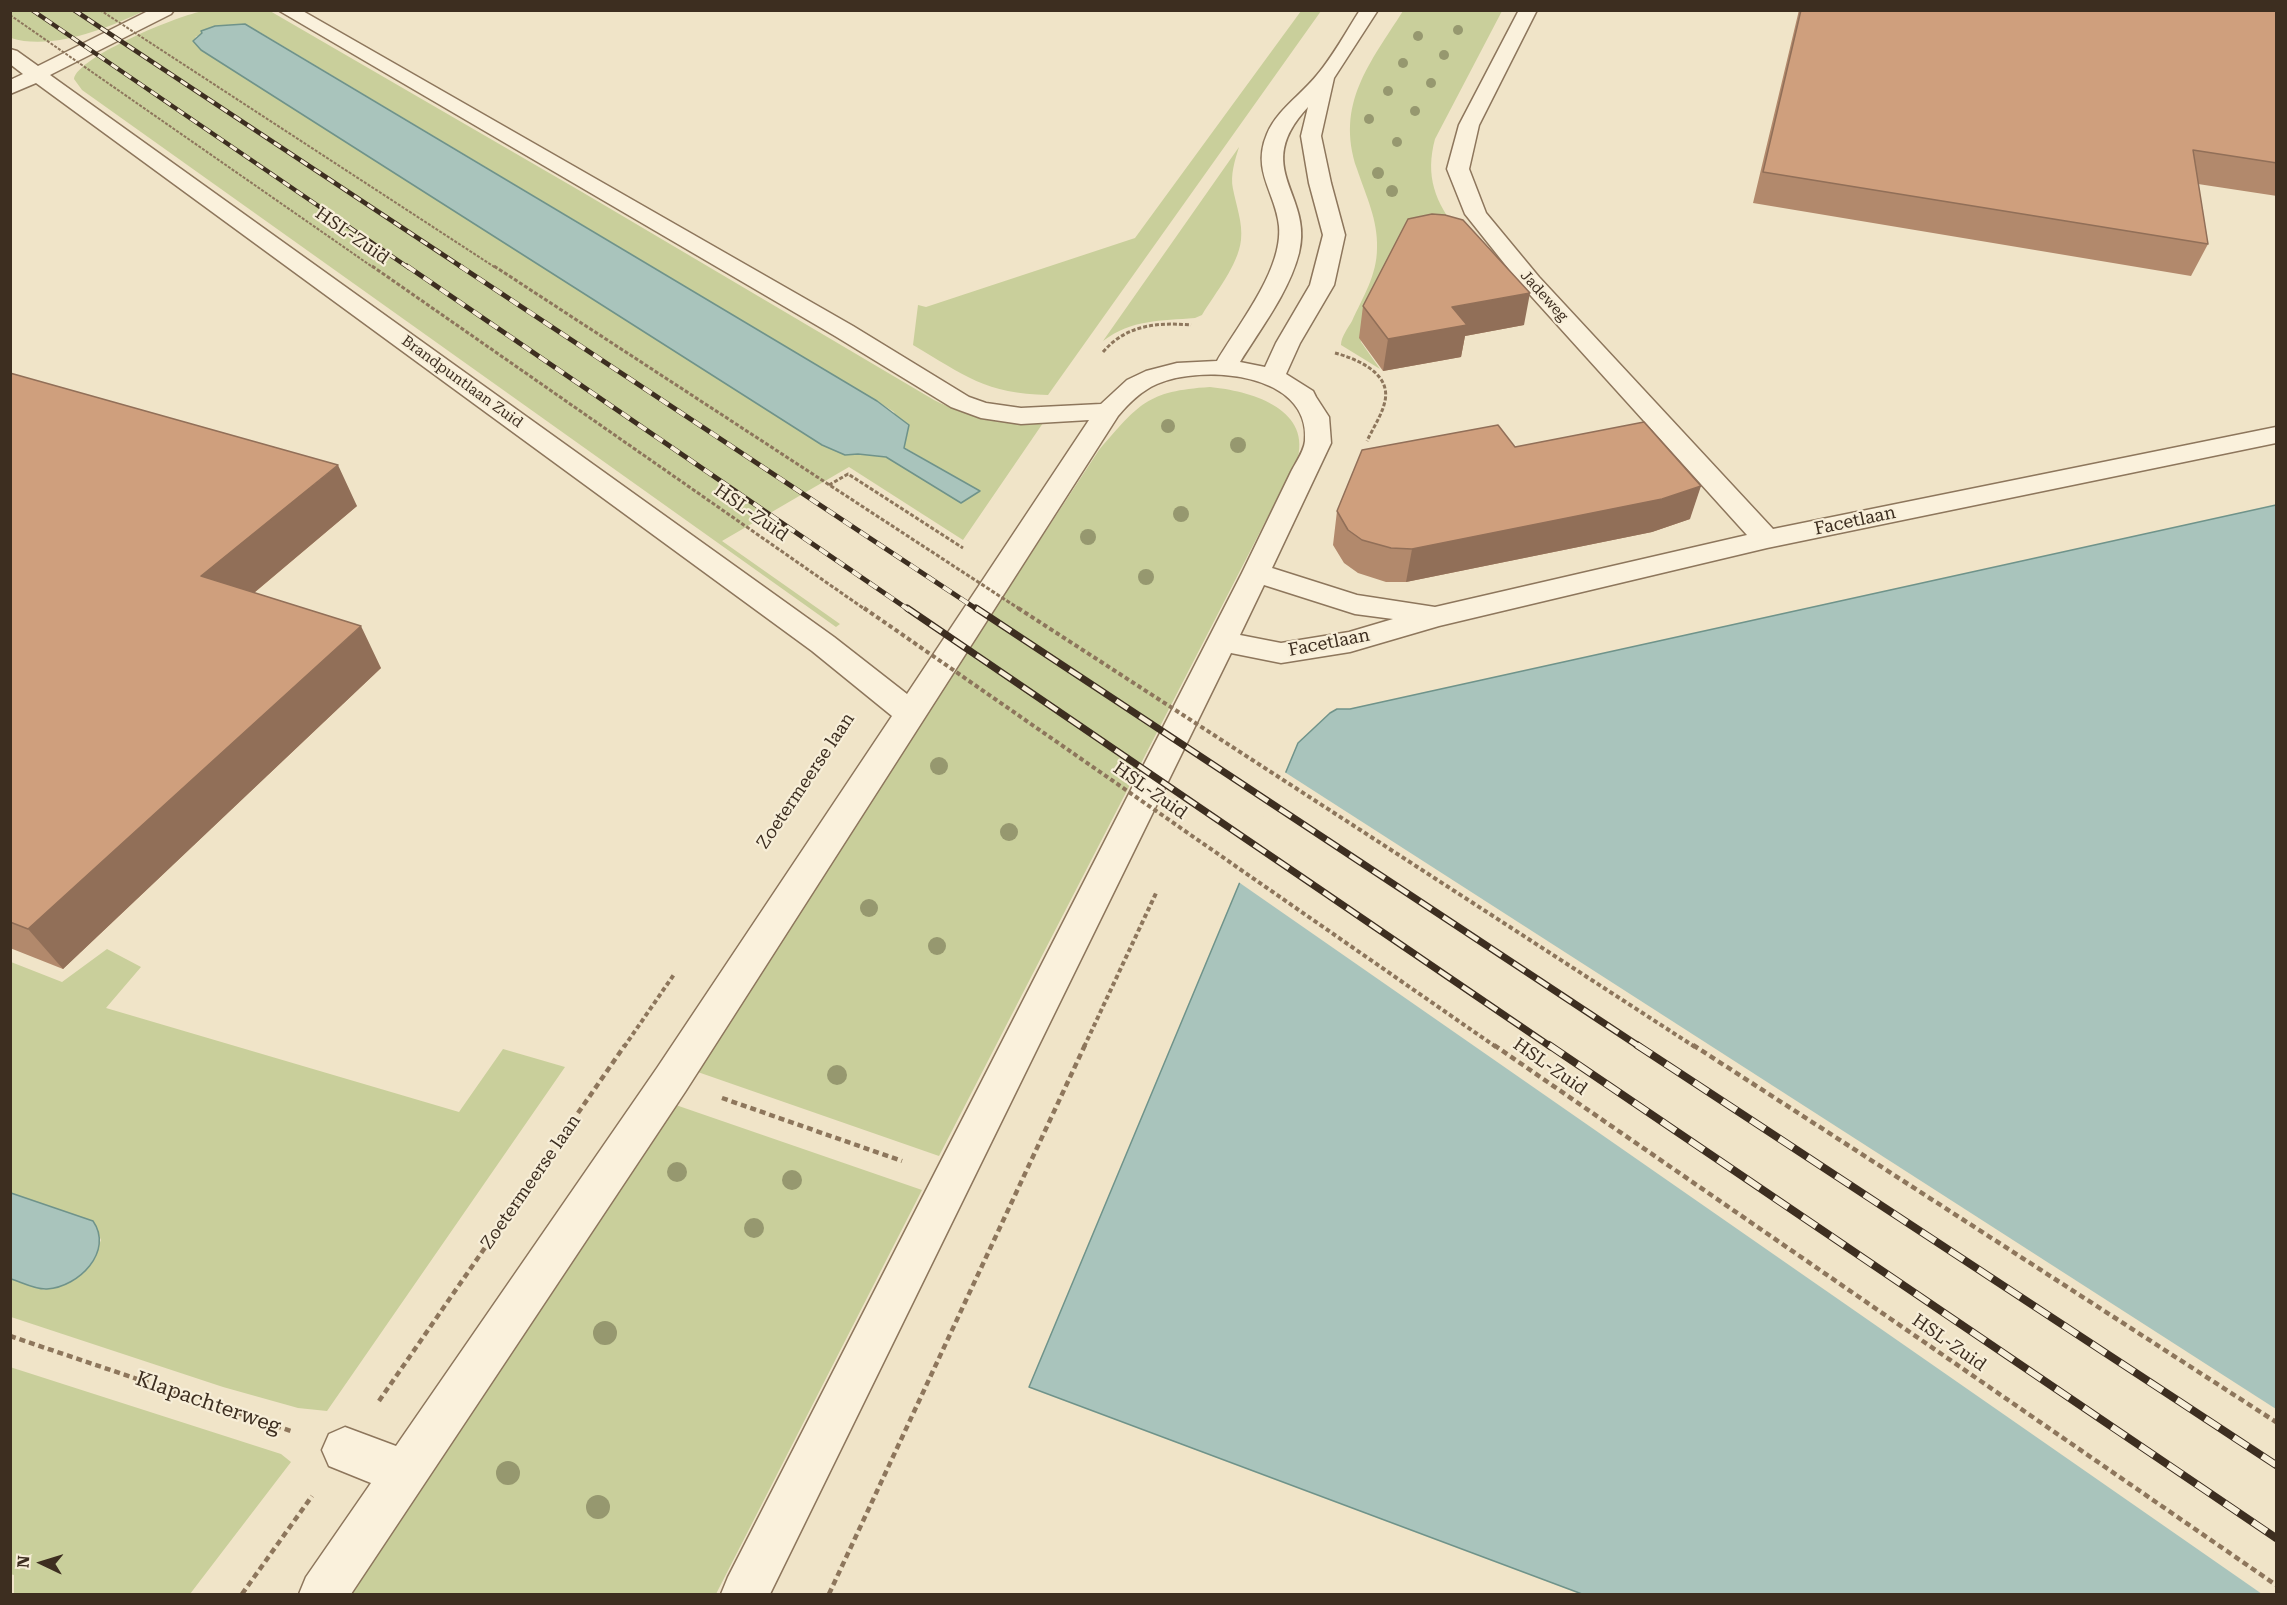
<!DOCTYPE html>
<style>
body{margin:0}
#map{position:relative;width:2287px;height:1605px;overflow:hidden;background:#f0e4c8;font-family:"Roboto Serif",serif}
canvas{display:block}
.frame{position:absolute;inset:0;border:12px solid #3d2e20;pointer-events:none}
.north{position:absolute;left:12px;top:1533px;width:60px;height:60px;-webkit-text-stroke:4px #f7eed8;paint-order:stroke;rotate:274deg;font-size:16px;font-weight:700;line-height:24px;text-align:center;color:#3d2e20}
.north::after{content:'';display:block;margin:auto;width:21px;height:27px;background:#3d2e20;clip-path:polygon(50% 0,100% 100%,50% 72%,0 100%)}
</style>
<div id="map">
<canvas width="2287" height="1605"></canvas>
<div class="frame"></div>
<div class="north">N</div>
</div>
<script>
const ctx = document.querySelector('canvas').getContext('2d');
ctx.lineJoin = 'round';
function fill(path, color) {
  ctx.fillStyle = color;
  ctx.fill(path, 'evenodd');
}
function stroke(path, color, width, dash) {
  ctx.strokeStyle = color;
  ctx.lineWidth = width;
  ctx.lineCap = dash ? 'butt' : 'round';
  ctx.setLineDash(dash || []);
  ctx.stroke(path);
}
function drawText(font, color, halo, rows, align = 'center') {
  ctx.font = font + ' "Roboto Serif",serif';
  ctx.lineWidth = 4.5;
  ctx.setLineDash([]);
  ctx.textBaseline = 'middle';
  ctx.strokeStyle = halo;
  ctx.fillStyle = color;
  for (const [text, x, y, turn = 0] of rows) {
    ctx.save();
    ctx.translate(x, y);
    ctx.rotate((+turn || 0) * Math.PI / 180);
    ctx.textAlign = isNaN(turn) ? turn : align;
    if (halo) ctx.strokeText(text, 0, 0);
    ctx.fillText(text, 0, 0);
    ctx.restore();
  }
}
fill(new Path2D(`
 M10,11l1,-1 133,1c-36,17 -93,40 -133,27z
 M204,11h66l312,181 352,208c39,19 65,24 109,23l-80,117 -114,-73 -127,74 118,83 -4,3 -754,-537 -8,-11c3,-22 107,-65 130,-68zM228,25l30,6 619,370 17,11 10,35 75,45 -18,10 -75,-45 -28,-3 -13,1 -650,-418z
 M1301,11h20l-273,384c-62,-1 -84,-20 -135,-50l5,-40 8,2 209,-69z
 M1403,11h99l-67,128c-10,37 0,63 23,92l-98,100 1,11 19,27 -39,-24c0,-8 7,-17 11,-24 11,-24 25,-46 25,-73 1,-28 -11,-52 -20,-79 -22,-65 13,-106 46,-158z
 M1239,147c-4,13 -9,28 -6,42 3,16 10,34 8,51 -3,26 -26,53 -39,75l-7,3c-34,3 -63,1 -92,23z
 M1210,387c39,4 100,20 88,71l-359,698 -247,-86 407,-620c40,-46 48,-59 111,-63z
 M107,949l34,18 -35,41 353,104 44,-63 62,18 -238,344 -29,-3 -75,-21 -212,-70v-38l33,11 47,-25 10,-25 -8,-19 -82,-28v-231l51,20z
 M670,1103l252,87 -206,404h-368z
 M10,1367l271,87 10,8 -101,132h-176v-19l-4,-1z`), '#c9cf9b');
const water = new Path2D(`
 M245,24l632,377 32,24 -5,23 76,43 -19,12 -75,-46 -28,-3 -13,1 -23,-10 -621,-395 -8,-9 9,-8 -1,-2 14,-5z
 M2276,505v1089h-694l-553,-207 269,-644 32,-30 7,-4h13z
 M11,1193l82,28c21,30 -14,66 -46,68 -11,1 -26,-7 -36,-10z`);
fill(water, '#a9c4bc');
stroke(water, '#6f938a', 1.5);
fill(new Path2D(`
 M1283,771l993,638v185h-14l-1025,-713z`), '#f0e4c8');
const minor = new Path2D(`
 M150,10h24l-3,4 -121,61 784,562 73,57 182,-274 -68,4 -40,-6 -30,-11 -116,-71 -557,-326h23l552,316 116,71 17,6 35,5 80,-4 26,-24 19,-9 31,-8 40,-2c21,-36 66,-91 62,-135 -3,-33 -28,-55 -12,-92 10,-24 34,-39 50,-59 16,-19 29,-43 43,-65h18l-44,68 -13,58 10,47 14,52 -11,50 -34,58 -14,31 27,17 3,6 13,20 2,26 -59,125 85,27 78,12 312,-72 -224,-248 -58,-73 -18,-45 12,-44 60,-115h18l-58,115 -10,44 17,44 53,64 234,252 503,-102v16l-509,105 -328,78 -89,26 -69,11 -50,-10 -461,941h-49l7,-17 514,-1004c16,-33 32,-66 48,-99 4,-9 14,-22 15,-33 6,-69 -103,-77 -148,-57 -16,7 -28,19 -39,32l-433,676 -334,502h-52l7,-17 65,-94 -42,-17 -7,-16 7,-16 16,-7 51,19 261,-378 235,-352 -80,-65 -776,-568 -26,11v-14l13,-6 -13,-10v-15l7,2 21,15zM1308,107l-7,29 8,47 14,52 -13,50 -34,58 -11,24 -25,-5c21,-34 49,-70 59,-109 15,-59 -49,-84 9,-146zM1264,585l91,29 38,5 -44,13 -68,11 -41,-8z`);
stroke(minor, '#8d765c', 3);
stroke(new Path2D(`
 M1103,352c23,-27 54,-30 88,-27
 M1335,353c22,6 56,20 50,48 -3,14 -12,27 -18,40
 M829,485l19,-11 115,74`), '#8d765c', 3, [4, 2]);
stroke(new Path2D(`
 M624,1047l51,-74
 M1084,1047l73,-156`), '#8d765c', 4, [4.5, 3]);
stroke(new Path2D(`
 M722,1098l180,63
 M10,1336l284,96
 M379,1401l246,-356
 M242,1594l70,-98
 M829,1594l256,-549`), '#8d765c', 4.5, [6, 4]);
fill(minor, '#faf1dc');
const railFar3 = new Path2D(`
 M32,10l377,258
 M74,10l389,258`);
const railFar2 = new Path2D(`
 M407,266l502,344
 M460,266l518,344`);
const railFar1 = new Path2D(`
 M907,608l644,439
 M976,608l664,439`);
const rail = new Path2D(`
 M1549,1045l727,493
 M1637,1045l639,420`);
stroke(railFar3, '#3d2e20', 4.5);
stroke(railFar2, '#3d2e20', 5);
stroke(railFar1, '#3d2e20', 7);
stroke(rail, '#3d2e20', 8);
stroke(railFar3, '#f7eed8', 3, [8]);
stroke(railFar2, '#f7eed8', 4, [10]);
stroke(railFar1, '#f7eed8', 4.5, [14]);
stroke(rail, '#f7eed8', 6, [17]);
stroke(new Path2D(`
 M100,10l396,258
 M10,15l364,253`), '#8d765c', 2, [3, 1.5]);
stroke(new Path2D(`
 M372,266l494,344
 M494,266l527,344`), '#8d765c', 3, [4, 2]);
stroke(new Path2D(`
 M864,608l632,439
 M1018,608l677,439`), '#8d765c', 4, [4.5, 3]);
stroke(new Path2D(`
 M1494,1045l782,540
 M1693,1045l583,377`), '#8d765c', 4.5, [6, 4]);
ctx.fillStyle = '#96986f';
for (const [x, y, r] of [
 [1458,30,5],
 [1418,36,5],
 [1444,55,5],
 [1403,63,5],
 [1431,83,5],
 [1388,91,5],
 [1415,111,5],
 [1369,119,5],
 [1397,142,5],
 [1378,173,6],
 [1392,191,6],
 [1168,426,7],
 [1238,445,8],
 [1181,514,8],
 [1088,537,8],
 [1146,577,8],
 [939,766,9],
 [1009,832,9],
 [869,908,9],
 [937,946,9],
 [837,1075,10],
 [677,1172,10],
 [792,1180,10],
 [754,1228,10],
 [605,1333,12],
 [508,1473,12],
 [598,1507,12]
]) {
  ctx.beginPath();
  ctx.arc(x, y, r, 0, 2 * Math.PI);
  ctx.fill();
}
fill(new Path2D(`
 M1799,10h478v186l-79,-12 10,60 -17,32 -438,-73z
 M1363,306l161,19 -59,11 -4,21 -78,14 -24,-33z
 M10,373l347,133 -103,87 127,75 -318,301 -53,-21z
 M1515,447l175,72 -38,13 -246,50h-20l-28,-9 -14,-10 -11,-18 4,-34z`), '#b2896c');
fill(new Path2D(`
 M1530,293l-6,32 -59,11 -4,21 -78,14 5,-32 64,-32z
 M338,465l19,41 -133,112 -23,-42z
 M1701,486l-11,33 -38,13 -246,50 6,-33z
 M361,626l20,42 -318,301 -35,-40z`), '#916f58');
const building = new Path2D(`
 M1801,10h476v153l-84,-13 15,94 -445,-72z
 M1432,214l13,1 18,5 67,73 -78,14 15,18 -79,14 -25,-33 45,-87z
 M10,373l328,92 -137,111 160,50 -333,303 -18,-7z
 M1644,422l57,64 -39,13 -250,50 -21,-1 -29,-8 -14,-10 -11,-19 25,-61 136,-25 17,22z`);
fill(building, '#cf9f7d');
stroke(building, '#916f58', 1.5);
drawText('15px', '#3d2e20', '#f7eed8', [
 ["Jadeweg",1544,296,48],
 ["Brandpuntlaan Zuid",462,382,36]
]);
drawText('18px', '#3d2e20', '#f7eed8', [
 ["HSL-Zuid",352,236,35],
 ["HSL-Zuid",751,513,35],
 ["Facetlaan",1855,521,-12],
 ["Facetlaan",1329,643,-11],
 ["Zoetermeerse laan",806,781,-56],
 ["HSL-Zuid",1150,791,35],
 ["HSL-Zuid",1550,1067,35],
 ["Zoetermeerse laan",531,1182,-55],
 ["HSL-Zuid",1949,1343,35]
]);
drawText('21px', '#3d2e20', '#f7eed8', [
 ["Klapachterweg",208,1403,19]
]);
</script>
